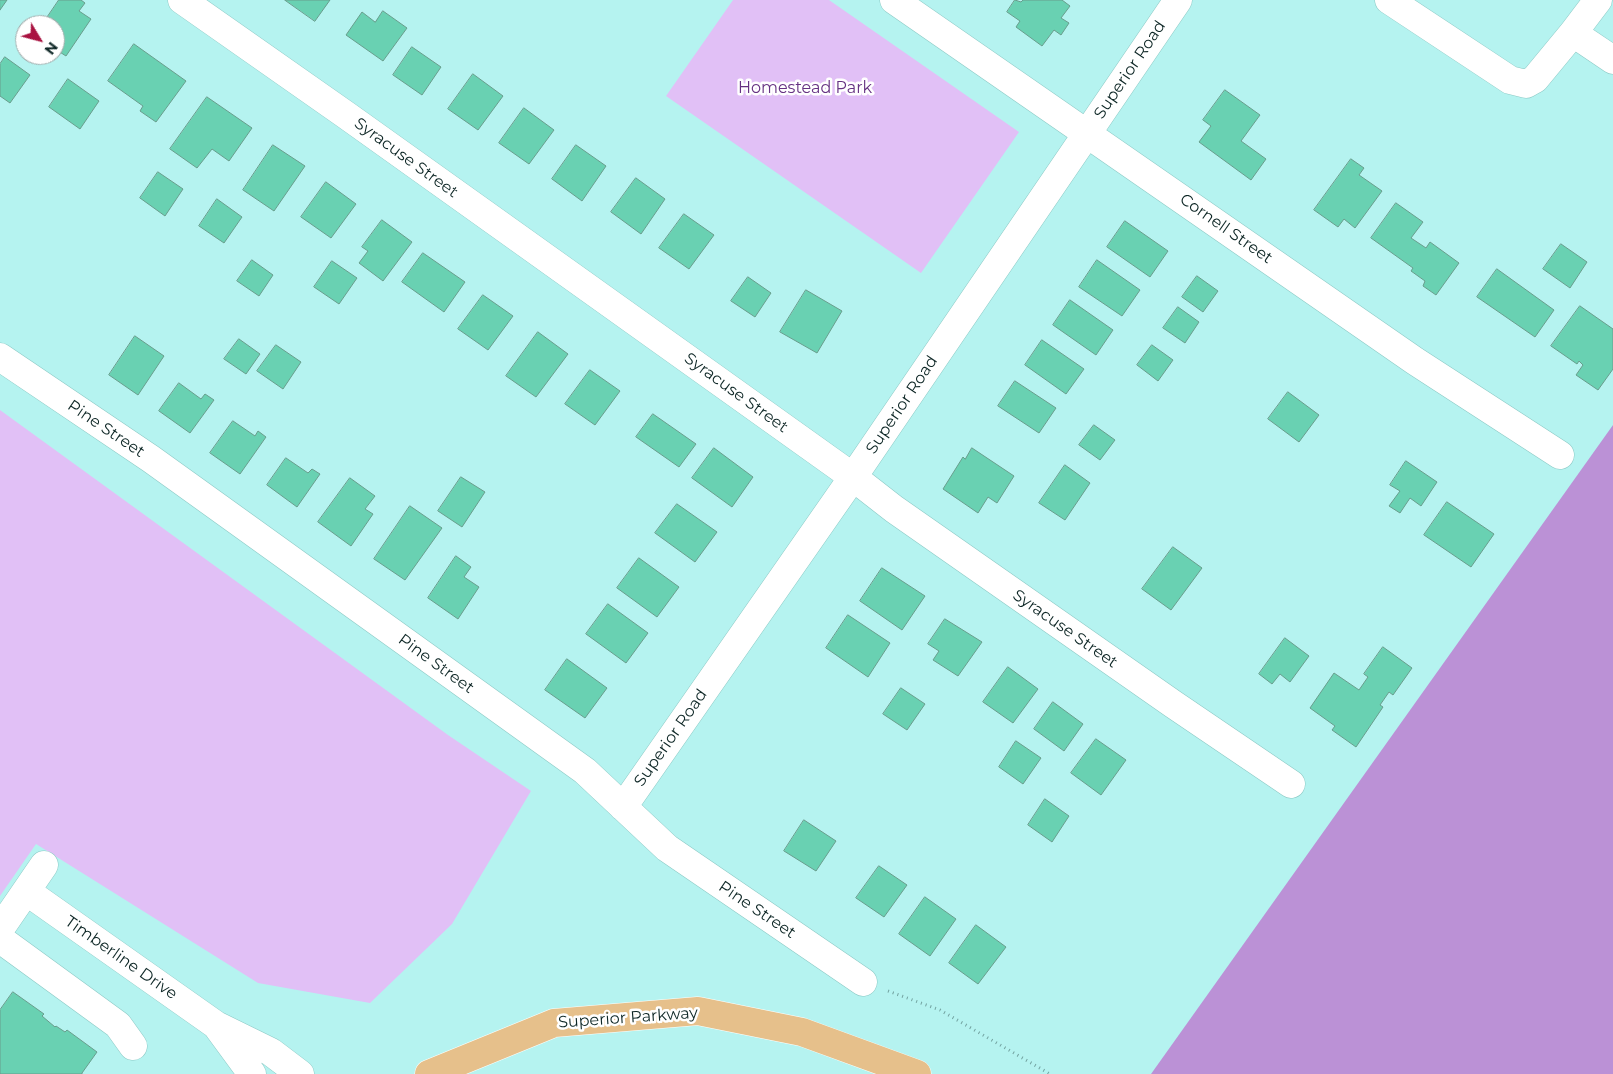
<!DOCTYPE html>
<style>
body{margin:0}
#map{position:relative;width:1613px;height:1074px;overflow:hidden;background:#b5f3f0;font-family:Montserrat,sans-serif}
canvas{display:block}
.north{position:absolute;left:15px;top:15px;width:50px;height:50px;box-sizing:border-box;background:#fff;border:1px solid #9ea8a8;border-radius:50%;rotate:127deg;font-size:14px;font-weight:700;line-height:20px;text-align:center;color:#0d2625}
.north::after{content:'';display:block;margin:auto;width:18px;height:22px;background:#a91341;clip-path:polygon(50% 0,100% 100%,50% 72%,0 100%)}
</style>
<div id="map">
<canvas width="1613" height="1074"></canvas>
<div class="north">N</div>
</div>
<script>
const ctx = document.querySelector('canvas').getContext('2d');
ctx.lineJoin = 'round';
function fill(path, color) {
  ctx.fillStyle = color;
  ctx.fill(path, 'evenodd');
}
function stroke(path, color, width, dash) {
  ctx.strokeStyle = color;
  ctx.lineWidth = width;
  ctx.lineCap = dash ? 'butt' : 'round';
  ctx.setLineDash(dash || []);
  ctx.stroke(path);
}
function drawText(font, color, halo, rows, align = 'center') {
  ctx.font = font + ' Montserrat,sans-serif';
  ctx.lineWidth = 5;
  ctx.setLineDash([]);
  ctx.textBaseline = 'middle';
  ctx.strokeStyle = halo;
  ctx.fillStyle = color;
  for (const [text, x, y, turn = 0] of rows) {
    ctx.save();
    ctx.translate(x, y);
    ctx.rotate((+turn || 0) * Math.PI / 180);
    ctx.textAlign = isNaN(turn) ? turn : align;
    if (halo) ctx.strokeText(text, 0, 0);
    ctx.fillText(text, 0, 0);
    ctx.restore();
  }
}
fill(new Path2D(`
 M733,0h96l190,132 -98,141 -255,-177z
 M0,410l448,325 83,56 -79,133 -82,79 -112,-20 -222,-139 -36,52z`), '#e1c0f6');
fill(new Path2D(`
 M1613,425v649h-462z`), '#bb91d6');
const building = new Path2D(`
 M0,0h7l-7,10z
 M59,0h22l4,3 -6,8 12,8 -25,37 -11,-7v-24h-13z
 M285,0h45l-15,21z
 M1015,0l6,2 2,-2h39l8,6 -9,12 8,5 -8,12 -7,-5 -12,16 -26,-19 4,-6 -13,-9z
 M383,11l24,17 -24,33 -37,-26 16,-23 13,10z
 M134,44l52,37 -30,41 -16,-11 3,-5 -35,-25z
 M412,47l29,20 -19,28 -29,-20z
 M5,57l25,18 -20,28 -10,-7v-32z
 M473,74l30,22 -25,34 -30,-21z
 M68,79l31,22 -19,28 -31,-22z
 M1225,90l35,25 -19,26 25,18 -15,21 -52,-38 12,-16 -8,-6z
 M207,97l45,31 -23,33 -17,-12 -15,19 -27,-19z
 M524,108l30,22 -25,34 -30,-21z
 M273,145l32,21 -31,45 -31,-21z
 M576,145l30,21 -24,35 -30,-22z
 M1351,159l13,9 -5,7 23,16 -27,37 -11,-9 -6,8 -24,-17z
 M158,172l25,17 -18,27 -25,-18z
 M636,178l29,21 -24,35 -30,-22z
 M326,182l30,22 -25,34 -30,-21z
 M217,199l25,18 -18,26 -25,-17z
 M1396,203l27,19 -12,16 15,10 4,-6 29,21 -23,32 -13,-9 2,-5 -14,-10 2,-3 -42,-30z
 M684,214l30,21 -25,34 -30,-21z
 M382,220l30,22 -29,39 -24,-18 9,-12 -6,-4z
 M1125,221l43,30 -18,26 -43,-30z
 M1561,244l26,18 -17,26 -27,-19z
 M423,253l42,29 -21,30 -42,-30z
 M252,260l21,15 -14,21 -22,-15z
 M1097,260l43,30 -18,26 -43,-29z
 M332,261l25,17 -18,26 -25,-17z
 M1497,269l57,41 -19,27 -58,-40z
 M1197,276l21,15 -15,21 -21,-15z
 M748,277l23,16 -16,24 -24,-16z
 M806,290l36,21 -25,42 -37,-21z
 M483,295l30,21 -25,34 -30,-21z
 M1070,300l43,30 -17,25 -43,-30z
 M1580,306l33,23v40l-15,21 -22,-15 7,-10 -4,-4 -2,3 -26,-18z
 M1178,307l21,15 -14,21 -22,-15z
 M538,332l30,22 -32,43 -30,-21z
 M135,336l29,20 -26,39 -29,-20z
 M239,339l21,15 -14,20 -22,-15z
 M1042,340l42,29 -18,25 -41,-29z
 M276,345l25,17 -18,27 -26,-18z
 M1152,345l21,15 -15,21 -21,-16z
 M590,370l30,21 -25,34 -30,-21z
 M1015,381l41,27 -17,25 -41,-27z
 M179,383l22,16 4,-5 9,6 -24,33 -31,-22z
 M1288,392l31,23 -20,27 -31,-23z
 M653,414l43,30 -17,23 -43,-30z
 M233,421l22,15 3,-5 8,6 -26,37 -30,-21z
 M1094,425l21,15 -15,20 -21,-15z
 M714,448l39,29 -21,30 -40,-29z
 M972,448l42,28 -17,27 -9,-6 -10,16 -35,-24 20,-32 2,2z
 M286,458l22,15 4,-4 8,5 -23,33 -30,-22z
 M1406,461l31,21 -16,24 -11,-8 -10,15 -11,-7 11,-15 -10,-6z
 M1065,465l25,18 -25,37 -26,-17z
 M461,477l24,15 -23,35 -24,-16z
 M350,478l25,18 -10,13 8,5 -22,32 -33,-24z
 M1447,502l47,32 -23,33 -47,-32z
 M677,504l40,28 -22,30 -40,-29z
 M410,506l32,22 -37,52 -31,-21z
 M1173,547l29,21 -31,42 -29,-21z
 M456,556l15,11 -7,10 15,10 -21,32 -30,-21z
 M639,558l40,29 -22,30 -40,-29z
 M882,568l43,28 -23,34 -42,-29z
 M608,604l40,29 -22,30 -40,-29z
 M848,615l42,28 -22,34 -42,-29z
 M945,619l37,23 -24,34 -25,-16 6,-9 -11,-7z
 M1285,638l24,18 -19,26 -10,-8 -8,10 -13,-10z
 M1383,647l29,21 -19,27 -4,-3 -9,13 3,2 -27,40 -24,-17 3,-4 -25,-18 24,-35 25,17 9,-13 -4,-3z
 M567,659l40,29 -22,30 -40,-28z
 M1008,667l30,22 -25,34 -30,-21z
 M901,688l24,16 -18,26 -24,-16z
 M1053,702l30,22 -19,27 -30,-22z
 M1096,739l30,21 -25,35 -30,-22z
 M1016,741l25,17 -18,26 -24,-17z
 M1045,799l24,17 -17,26 -24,-17z
 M804,820l32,21 -20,30 -32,-20z
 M879,866l28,19 -23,32 -28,-19z
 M925,897l31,22 -26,37 -31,-22z
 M976,925l30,22 -28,37 -29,-21z
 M13,992l31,22 -2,2 13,11 1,-1 9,6 2,-2 30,22 -15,21v1h-82v-64z`);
fill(building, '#69d1b2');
stroke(building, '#689d8c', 1);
const minor = new Path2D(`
 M182,0l164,115 507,362 41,32 279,195 118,80
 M894,0l521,361 145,94
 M1389,0l121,80 16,4 9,-5 38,-46 25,-33
 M1573,33l40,27
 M0,357l151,102 434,312 82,77 196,134
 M623,807l230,-330 325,-477
 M26,891l190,134
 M0,929l44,-64
 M0,939l118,86 15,21
 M252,1074l-36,-49 55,27 29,22`);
const major = new Path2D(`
 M429,1074l125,-51 144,-12 104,21 115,42`);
stroke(minor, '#8cc9c5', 29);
stroke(major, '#fff', 29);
stroke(new Path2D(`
 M888,991l52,19 110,64`), '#73a3a1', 3, [1, 4]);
stroke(minor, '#fff', 28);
stroke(major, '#e6c08b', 28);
drawText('16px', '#0d2625', '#fff', [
 ["Superior Road",1130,70,-56],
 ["Syracuse Street",406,158,36],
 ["Cornell Street",1226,229,35],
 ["Syracuse Street",736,393,36],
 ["Superior Road",902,405,-56],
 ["Pine Street",106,429,34],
 ["Syracuse Street",1065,629,35],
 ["Pine Street",436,664,36],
 ["Superior Road",671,738,-55],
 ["Pine Street",757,910,34],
 ["Timberline Drive",121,958,35],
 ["Superior Parkway",628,1018,-4]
]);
drawText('16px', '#653182', '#fff', [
 ["Homestead Park",805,88]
]);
</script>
